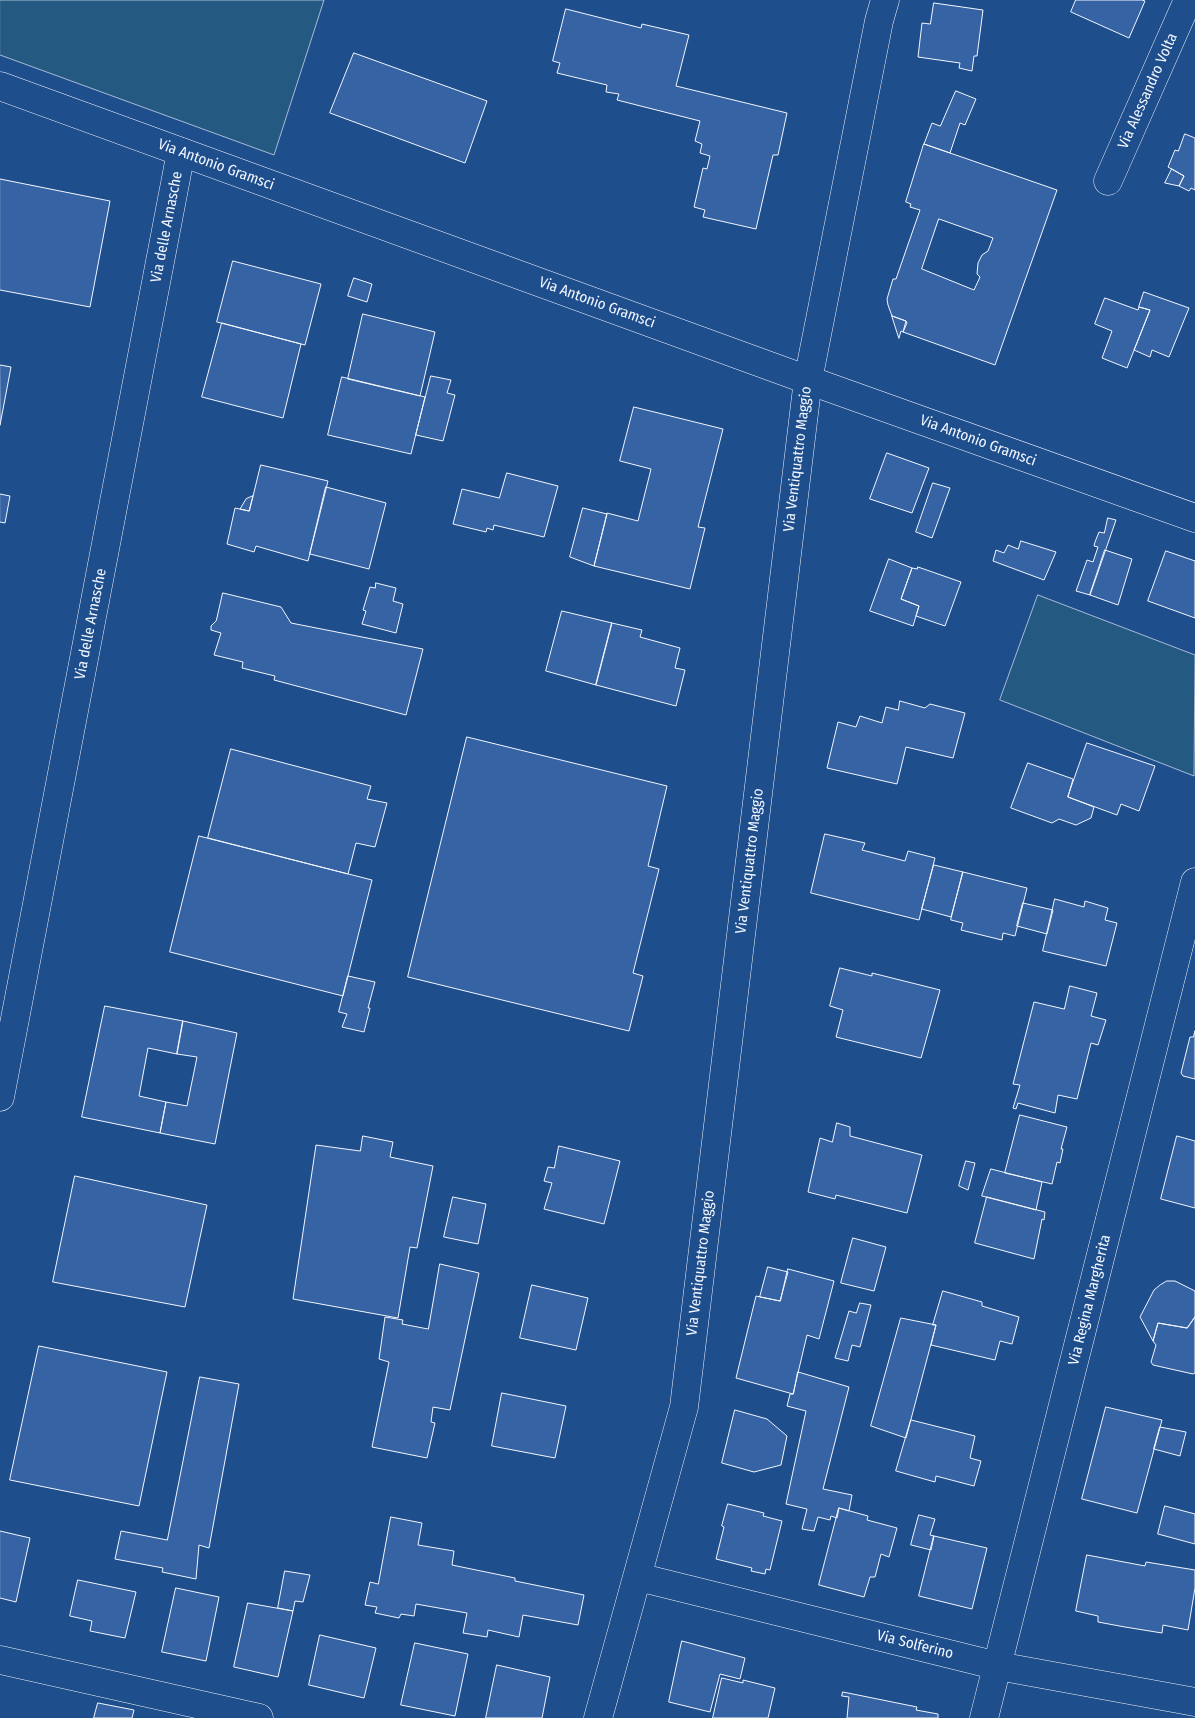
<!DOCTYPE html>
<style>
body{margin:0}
canvas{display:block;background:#1f4e8c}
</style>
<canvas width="1195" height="1718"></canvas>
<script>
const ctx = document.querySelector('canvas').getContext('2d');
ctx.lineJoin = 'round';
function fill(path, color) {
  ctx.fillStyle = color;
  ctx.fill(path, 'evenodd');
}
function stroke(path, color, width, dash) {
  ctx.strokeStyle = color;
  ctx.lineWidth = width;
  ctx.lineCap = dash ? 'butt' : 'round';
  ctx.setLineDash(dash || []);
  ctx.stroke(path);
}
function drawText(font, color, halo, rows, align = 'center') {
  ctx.font = font + ' "Fira Sans Condensed",sans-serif';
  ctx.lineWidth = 4;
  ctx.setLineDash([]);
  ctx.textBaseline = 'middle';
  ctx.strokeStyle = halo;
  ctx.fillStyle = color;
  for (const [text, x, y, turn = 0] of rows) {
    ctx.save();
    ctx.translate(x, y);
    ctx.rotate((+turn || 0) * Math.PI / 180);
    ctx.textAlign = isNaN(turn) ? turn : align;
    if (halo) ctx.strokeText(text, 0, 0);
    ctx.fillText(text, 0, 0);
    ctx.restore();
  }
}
const green = new Path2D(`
 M0,0h324l-50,155 -274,-100z
 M1038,595l157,60 -1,121 -194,-76z`);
fill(green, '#245a82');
stroke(green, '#a8bbd7', 1);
const building = new Path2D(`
 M1076,0h66l3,1 -16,37 -58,-26z
 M934,3l49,7 -6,46h-3l-2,15 -13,-3 1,-5 -42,-6 4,-34 8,1z
 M566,9l75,19 1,-4 47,11 -13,51 111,27 -9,42h-5l-17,74 -53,-12 2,-7 -11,-3 9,-39 4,1 3,-13 -10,-3 2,-9 -7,-3 5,-20 -83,-21 2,-6 -13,-2 1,-7 -50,-12 3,-10 -7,-2z
 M354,53l133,48 -22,62 -135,-50z
 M956,91l20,8 -11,26 -5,-2 -10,30 -26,-9 8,-21 8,3z
 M1185,134l10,4v52l-4,-2 -2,3 -10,-5 5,-10 -16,-9 7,-17 3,1z
 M924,144l133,46 -62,175 -92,-33 3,-11 -14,-5 -4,-11 -1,-6 6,-20h3l24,-69 -10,-3 1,-3 -5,-2zM939,219l54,19 -5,13 -6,4 -4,8 -1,11 3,3 -6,13 -52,-21z
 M1172,169l12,7 -5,10 -14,-3z
 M0,179l110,22 -20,106 -90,-17z
 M233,261l88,23 -16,61 -88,-23z
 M354,278l18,6 -5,18 -19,-6z
 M1144,292l45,16 -20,49 -17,-7 -2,7 -16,-7 16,-40 -11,-3z
 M1105,298l33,12 1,-3 11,3 -23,58 -25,-10 10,-27 -17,-7z
 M363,314l72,18 -15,64 -72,-17z
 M892,316l14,5 1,2 -4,9 -2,-1 -2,7z
 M222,323l79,21 -18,74 -81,-21z
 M0,365l11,2 -11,58z
 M431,376l20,4 -4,13 8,2 -12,46 -27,-6z
 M342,377l83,20 -14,57 -83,-19z
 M634,407l89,22 -25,98 7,1 -15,61 -96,-23 13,-53 31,8 13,-52 -31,-8z
 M887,453l42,15 -17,45 -42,-14z
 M261,465l67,16 -20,80 -52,-15 -2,6 -27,-8 8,-36 14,3z
 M507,473l51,13 -14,51 -50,-12 -1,5 -6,-2 -1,4 -33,-8 9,-35 37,9z
 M933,483l17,5 -18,50 -16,-6z
 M326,487l60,16 -17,66 -59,-15z
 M0,494l10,2 -5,27 -5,-1z
 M253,496l-4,15 -9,-2 6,-10z
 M583,508l24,6 -13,52 -24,-9z
 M1108,518l8,2 -26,75 -14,-4 11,-31 6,2 5,-15 -4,-1 1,-4 4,-10 5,1z
 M1021,541l35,11 -12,28 -51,-19 3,-11 8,3 4,-8 10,4z
 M1105,550l27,9 -14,46 -28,-10z
 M1166,551l29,10v57l-47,-17z
 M889,559l23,9 -11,31 18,7 -6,20 -43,-15z
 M918,567l43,15 -16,44 -29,-10 3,-10 -18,-7 11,-31 5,1z
 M376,583l20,5 -3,13 10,3 -7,29 -34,-9 4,-13 -3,-1 7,-23 5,1z
 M223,593l58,14 10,16 132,26 -17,66 -132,-35 1,-4 -33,-8 1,-6 -29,-7 7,-22 -10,-3v-4l5,-5z
 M562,611l50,12 -16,62 -50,-14z
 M612,623l30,7 -2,7 40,11 -5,20 10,2 -9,36 -80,-21z
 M900,701l25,7 5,-4 35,9 -12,45 -47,-11 -9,37 -70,-16 11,-46 18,5 4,-11 22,7 4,-16 12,3z
 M467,737l200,49 -19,80 11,3 -26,104 10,3 -14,55 -221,-54z
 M1087,743l68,23 -16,45 -18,-7 -4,11 -49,-18z
 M231,749l140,37 -4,13 20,4 -12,44 -19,-4 -8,31 -140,-36z
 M1028,763l45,16 -5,18 26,10 -3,11 -15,7 -17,-6 -7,4 -41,-15z
 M825,834l40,9 -3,7 43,11 3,-10 27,7 -16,62 -108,-27z
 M199,836l173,44 -29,116 -173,-44z
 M934,865l29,7 -12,45 -29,-8z
 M963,872l64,16 -12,48 -12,-3 -1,7 -41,-10 2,-7 -12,-3z
 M1055,899l29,8 1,-6 23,7 -3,12 12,3 -11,43 -63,-15z
 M1023,903l30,7 -6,24 -30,-8z
 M840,968l32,8v-3l68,17 -19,68 -85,-21 7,-27 -13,-4z
 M348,976l27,6 -7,26h2l-6,24 -22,-5 5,-13 -8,-2z
 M1070,986l27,7 -6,23 15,4 -8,25 -7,-2 -14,56 -19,-4 -3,18 -37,-10 -2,6 -3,-1 7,-23 -7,-1 21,-82 30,7z
 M105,1006l78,15 -6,33 -29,-6 -9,48 27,6 -6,31 -78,-16z
 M183,1021l54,12 -22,111 -55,-11 6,-31 21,4 10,-49 -20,-3z
 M1195,1031v48l-12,-3 -2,-3 9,-36h3z
 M1020,1115l47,12 -6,22h2l-3,14 -3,-1 -5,22 -47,-11z
 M837,1123l13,4v9l72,19 -15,58 -71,-18 -1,4 -27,-7 12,-54 12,4z
 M363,1136l30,6 -3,15 43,9 -16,82 -7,-1 -12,71 -105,-19 23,-154 44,6z
 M1177,1136l18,5v67l-34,-9z
 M559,1146l61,15 -16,63 -60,-15 8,-26 -8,-2 4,-14 6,1z
 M966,1161l9,2 -7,27 -9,-4z
 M991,1169l51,13 -6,28 -54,-14z
 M75,1176l132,29 -22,102 -132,-25z
 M453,1197l33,7 -8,40 -34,-7z
 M987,1197l58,15 -1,8 -2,-1 -8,40 -59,-16z
 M853,1238l33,9 -12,44 -33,-8z
 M440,1264l39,9 -29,137 -17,-3 -2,15 4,1 -8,35 -55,-11 17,-85 -10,-3 6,-42 18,3 -1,4 26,5z
 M768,1267l20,5 -8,29 -20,-4z
 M788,1269l46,12 -15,58 -12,-4 -14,59 -57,-16 20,-82 24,5z
 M1167,1281h8l20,10v26l-8,11 -29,-5 -5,18 -13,-24 14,-27 6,-5z
 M532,1285l56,13 -12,52 -56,-12z
 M943,1291l39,11v4l37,11 -7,27 -12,-3 -5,19 -64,-15 5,-20h-3z
 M860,1303l11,2 -11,42 -8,-2 -4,16 -13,-3 14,-47 7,2z
 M1195,1317v56l-2,1 -40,-9 -2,-3 5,-17 -3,-4 5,-18 29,5z
 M901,1318l35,7 -30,113 -35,-12z
 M39,1346l128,26 -28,134 -129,-26z
 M798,1372l51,15 -26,102 29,6 -3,16 -10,-3 -2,10 -6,-2 -1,4 -12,-3 -4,14 -12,-2 5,-20 -21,-5 20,-93 -19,-5 3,-12h3z
 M200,1377l39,7 -30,164 -10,-3 -3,34 -34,-7 1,-4 -48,-9 6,-28 46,9z
 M502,1393l64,13 -11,52 -63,-12z
 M1106,1407l56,13 -25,93 -55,-14z
 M735,1410l32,9 20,17 -6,29 -27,7 -32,-9z
 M911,1420l64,16 -5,22 11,3 -7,25 -38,-10 -1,6 -39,-11z
 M1160,1427l26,5 -6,24 -26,-7z
 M728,1504l36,9 -1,3 19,5 -12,49 -4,-1 -1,5 -14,-3 1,-3 -36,-9 8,-32 -2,-1z
 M1165,1506l30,8v30l-37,-10z
 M839,1508l29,8 -1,4 30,8 -8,29 -8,-3 -6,23h-5l-6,20 -45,-12z
 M919,1515l16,4 -5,16 4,1 -3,14 -20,-5z
 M391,1517l31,6 -4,22 36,6 -2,14 63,13v3l69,14 -6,30 -55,-10 -4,22 -31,-7 -1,7 -24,-4 4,-20 -51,-9 -2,12 -13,-2 -2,4 -24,-5 2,-6 -12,-2 5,-23 8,2z
 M0,1531l30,7 -14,64 -16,-4z
 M934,1536l53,12 -15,61 -53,-13z
 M1087,1555l58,11 1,-4 49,8v18l-7,42 -25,-5 -1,8 -37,-6 -27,-5v-6l-22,-5z
 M285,1571l25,4 -7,27 -8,-1 -2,10 -15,-3z
 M78,1580l58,12 -11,46 -35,-7 2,-10 -22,-5z
 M176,1588l43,9 -13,64 -44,-9z
 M248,1603l45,8 -15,66 -44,-10z
 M320,1635l56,13 -12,50 -55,-13z
 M682,1641l63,17 -5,21 -20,-5 -10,38 -41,-10z
 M415,1643l53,11 -13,62 -54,-11z
 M497,1665l53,12 -8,41h-56z
 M722,1678l21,5v-3l32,8 -7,30h-55z
 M843,1692l74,15 -1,3 22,4v4h-91l2,-21 -7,-1z
 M98,1703l36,7 -2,8h-38z`);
fill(building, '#3563a3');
stroke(building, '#f2f6ff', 1);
const minor = new Path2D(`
 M1108,181l80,-181
 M0,1097l181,-945
 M638,1577l360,89 197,36
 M0,1660l259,58
 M598,1718l86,-311 124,-1027 71,-359 6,-21
 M984,1718l211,-836`);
const tertiary = new Path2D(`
 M0,86l808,294 387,138`);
stroke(minor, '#f2f6ff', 29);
stroke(tertiary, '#f2f6ff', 29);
stroke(minor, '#1f4e8c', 28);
stroke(tertiary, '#1f4e8c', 28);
drawText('15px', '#f2f6ff', '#1f4e8c', [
 ["Via Alessandro Volta",1148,91,-66],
 ["Via Antonio Gramsci",216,165,20],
 ["Via delle Arnasche",167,227,-79],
 ["Via Antonio Gramsci",597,303,20],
 ["Via Antonio Gramsci",978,441,20],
 ["Via Ventiquattro Maggio",798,459,-83],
 ["Via delle Arnasche",91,624,-79],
 ["Via Ventiquattro Maggio",750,861,-83],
 ["Via Ventiquattro Maggio",701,1263,-83],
 ["Via Regina Margherita",1090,1300,-76],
 ["Via Solferino",915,1645,14]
]);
</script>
